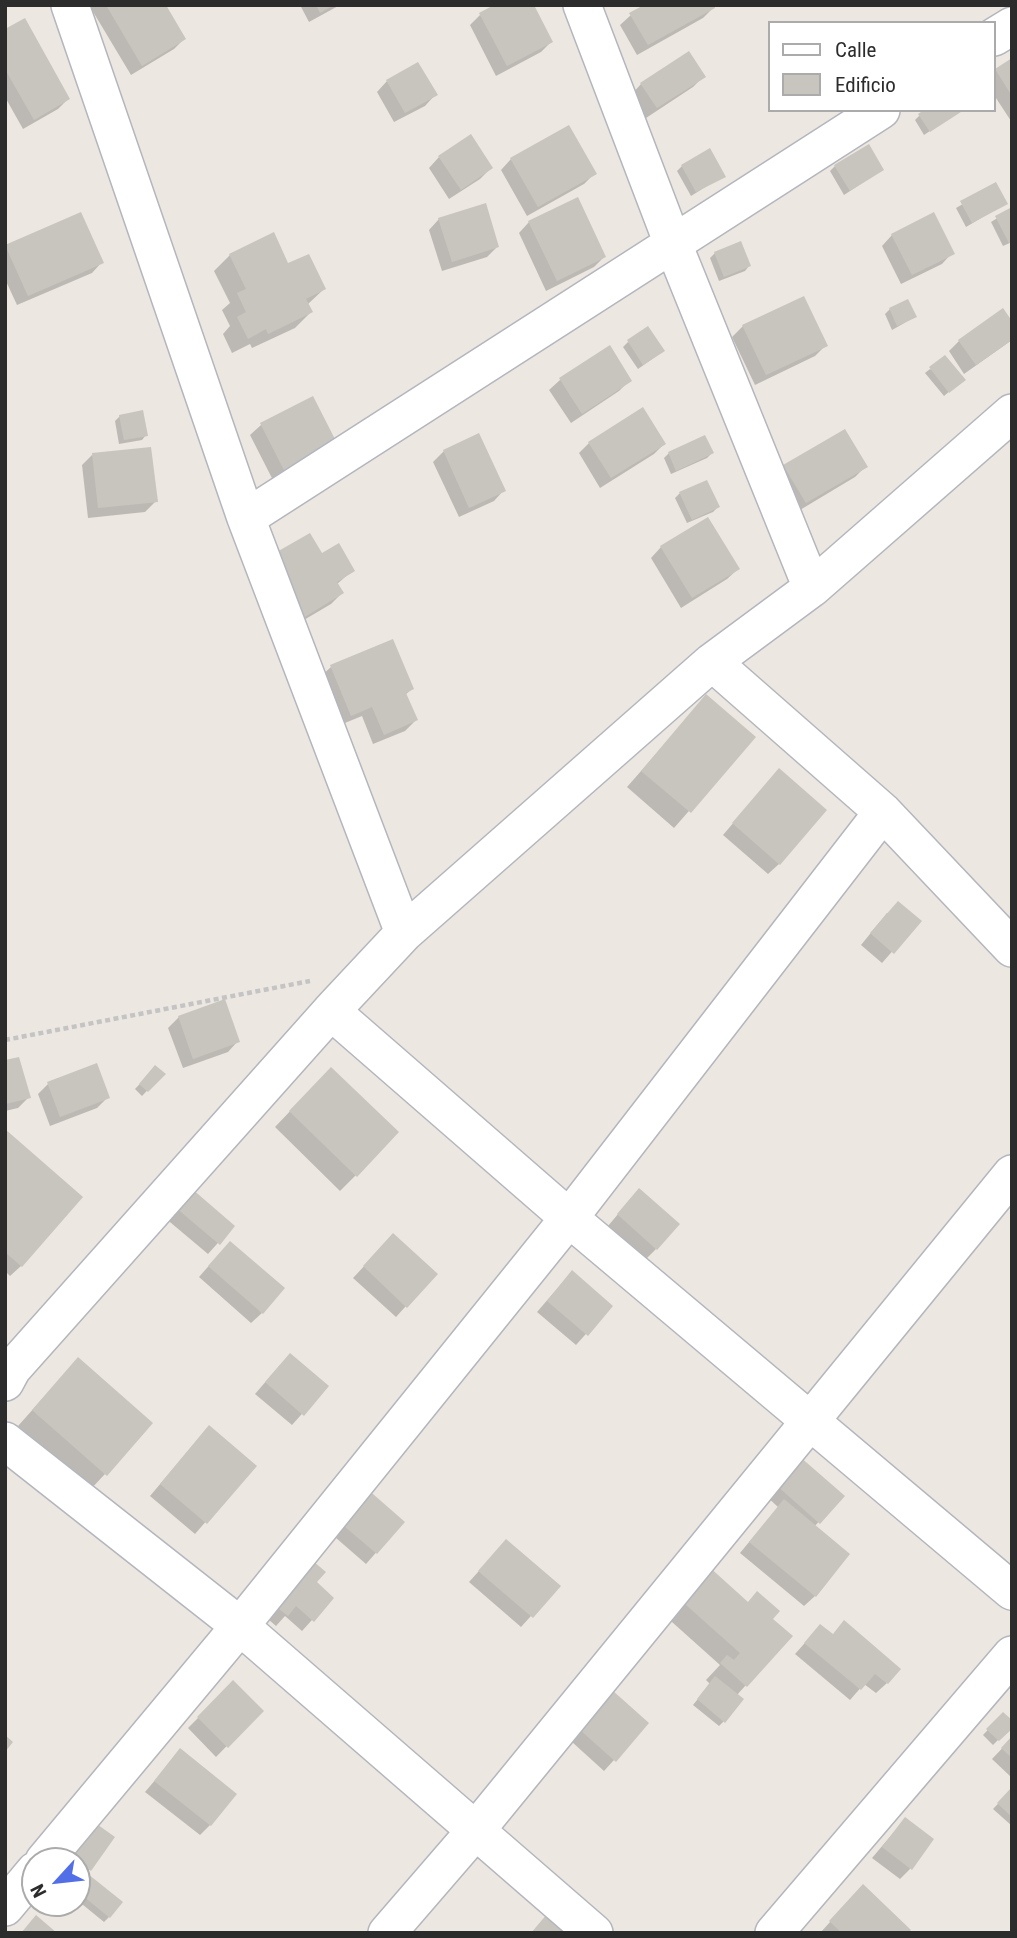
<!DOCTYPE html>
<style>
body{margin:0}
#map{position:relative;width:1017px;height:1938px;overflow:hidden;background:#ece7e0;font-family:"Roboto Condensed",sans-serif}
canvas{display:block}
.frame{position:absolute;inset:0;border:7px solid #2c2c2c;pointer-events:none}
.legend{position:absolute;left:768px;top:21px;width:228px;height:91px;box-sizing:border-box;background:#fff;border:2px solid #ababab;margin:0;padding:9px 12px;list-style:none;font-size:21px;color:#2c2c2c}
.legend li{display:flex;align-items:center;gap:14px;height:35px}
.legend b{width:35px;border:2px solid #ababab}
.north{position:absolute;left:21px;top:1847px;width:70px;height:70px;box-sizing:border-box;background:#fff;border:2px solid #ababab;border-radius:50%;rotate:243deg;font-size:19px;font-weight:700;line-height:28px;text-align:center;color:#2c2c2c}
.north::after{content:'';display:block;margin:auto;width:24px;height:32px;background:#536fe7;clip-path:polygon(50% 0,100% 100%,50% 72%,0 100%)}
</style>
<div id="map">
<canvas width="1017" height="1938"></canvas>
<div class="frame"></div>
<ul class="legend">
<li><b style="height:9px;background:#fff"></b>Calle</li>
<li><b style="height:19px;background:#c8c5be"></b>Edificio</li>
</ul>
<div class="north">N</div>
</div>
<script>
const ctx = document.querySelector('canvas').getContext('2d');
ctx.lineJoin = 'round';
function fill(path, color) {
  ctx.fillStyle = color;
  ctx.fill(path, 'evenodd');
}
function stroke(path, color, width, dash) {
  ctx.strokeStyle = color;
  ctx.lineWidth = width;
  ctx.lineCap = dash ? 'butt' : 'round';
  ctx.setLineDash(dash || []);
  ctx.stroke(path);
}
fill(new Path2D(`
 M89,5h75l20,34 -10,10 -43,26z
 M300,5h40l-31,17z
 M713,8l-10,10 -66,37 -17,-30 11,-10z
 M480,15l71,27 -10,10 -45,24 -26,-51z
 M5,31l63,68 -10,10 -35,20 -18,-32z
 M1012,60v60l-1,1 -17,-26v-23z
 M704,76l-11,11 -47,31 -15,-23 10,-11z
 M387,81l48,14 -10,11 -31,16 -17,-30z
 M960,111l-36,24 -9,-15 5,-5z
 M439,157l52,11 -11,11 -31,20 -20,-31z
 M511,159l83,15 -10,10 -57,32 -26,-46z
 M682,166l41,10 -32,20 -14,-25z
 M835,166l47,4 -38,25 -14,-24z
 M995,185l10,19 -39,23 -10,-19z
 M1012,209v33l-9,4 -12,-24z
 M439,219l58,28 -10,10 -45,14 -13,-41z
 M529,222l75,35 -10,10 -48,24 -27,-58z
 M892,235l60,18 -10,11 -41,20 -19,-38z
 M6,247l96,15 -10,11 -75,32 -12,-26z
 M715,253l34,13 -4,5 -26,10 -9,-23z
 M230,255l58,11 36,23 -17,16 4,7 -16,16 -43,20 -2,-4 -18,9 -9,-19 7,-8 -8,-16 8,-7 -16,-32z
 M803,298l23,47 -11,11 -60,29 -23,-48 11,-11z
 M890,309l25,8 -23,13 -7,-16z
 M1012,340l-48,34 -15,-23 10,-10z
 M628,342l30,13 -20,14 -15,-22z
 M609,348l21,32 -11,11 -48,32 -22,-33 11,-10z
 M930,369l28,15 -14,12 -19,-23z
 M312,399l26,50 -62,37 -26,-51 11,-10z
 M120,416l26,19 -4,5 -23,4 -4,-23z
 M479,435l25,55 -10,11 -35,16 -26,-55 11,-11z
 M589,443l75,1 -10,10 -54,34 -21,-35z
 M669,453h43l-5,5 -36,16 -7,-16z
 M92,455l64,46 -11,11 -57,6 -6,-53z
 M784,467h81l-10,10 -60,36 -21,-36z
 M680,493l38,14 -5,5 -26,11 -12,-25z
 M661,547l77,22 -11,10 -46,29 -30,-50z
 M321,556l32,14 -17,15 6,8 -11,11 -39,23z
 M331,667l81,22 -7,6 11,25 -11,11 -32,13 -11,-28 -22,9 -20,-48z
 M707,696l47,41 -80,91 -47,-41z
 M769,781l10,83 -11,10 -45,-39z
 M887,913l32,8 -37,42 -21,-18z
 M179,1017l59,24 -10,11 -45,16 -15,-40z
 M5,1062l24,35 -11,11 -13,3z
 M151,1072l12,2 -21,22 -7,-7z
 M48,1084l60,13 -11,11 -47,18 -12,-32z
 M315,1085l41,90 -16,16 -65,-64z
 M5,1131l16,135 -11,10 -5,-5z
 M173,1195l60,31 -25,28 -50,-42z
 M629,1201l27,48 -10,10 -38,-33z
 M383,1246l23,60 -10,11 -43,-39z
 M220,1253l42,60 -11,10 -52,-46z
 M562,1283l49,23 -35,39 -39,-33z
 M78,1359l27,115 -15,16 -72,-64z
 M280,1365l47,21 -35,39 -37,-31z
 M199,1438l55,28 -59,68 -45,-38z
 M789,1468l53,28 -28,31 1,69 -11,10 -64,-53 38,-46 -13,-12z
 M354,1500l49,22 -37,42 -38,-33z
 M496,1552l62,34 -37,41 -52,-45z
 M681,1573l67,30 42,33 -53,59 -13,26 -5,5 -26,-21 17,-21 -4,-4 14,-15 -67,-60z
 M315,1582l17,16 -30,33 -17,-15 -9,10 -16,-14z
 M820,1626l67,57 -11,10 -12,-9 -14,16 -55,-46z
 M233,1683l28,28 -45,46 -28,-29z
 M592,1695l22,65 -10,11 -43,-39z
 M1003,1714l9,12 -19,19 -10,-10z
 M1012,1738v40l-20,-19z
 M180,1751l30,74 -10,10 -55,-43z
 M1012,1789v37l-19,-17z
 M905,1819l5,50 -10,10 -28,-21z
 M113,1838l-27,36 23,43 -5,5 -27,-22v-39h-25z
 M853,1897l53,36h-86z`), '#0003');
fill(new Path2D(`
 M106,5h60l20,34 -44,27z
 M316,5h18l-14,8z
 M494,5h40l19,37 -46,24 -28,-53z
 M644,5h70l1,3 -67,37 -19,-32z
 M25,18l45,81 -36,21 -29,-51v-40z
 M689,51l17,26 -49,31 -17,-25z
 M1012,58v38l-17,-27z
 M418,62l20,33 -33,18 -19,-33z
 M924,110h40l-34,22 -12,-18z
 M569,125l28,49 -59,33 -28,-49z
 M471,134l22,34 -32,22 -23,-34z
 M869,144l15,26 -34,21 -16,-26z
 M710,148l16,29 -30,15 -15,-27z
 M996,182l12,22 -36,19 -12,-22z
 M578,197l28,60 -49,24 -29,-60z
 M486,203l13,44 -47,15 -14,-44z
 M1012,207v34l-3,2 -14,-27z
 M81,212l23,51 -76,33 -23,-51z
 M934,212l21,42 -43,21 -21,-41z
 M274,232l14,31 21,-9 17,35 -20,10 7,13 -45,22 -2,-5 -18,10 -11,-22 9,-5 -9,-19 9,-4 -17,-35z
 M741,241l10,25 -27,11 -10,-25z
 M804,296l24,50 -62,29 -24,-50z
 M908,299l9,18 -20,9 -8,-18z
 M1003,308l9,13v19l-36,25 -18,-25z
 M648,326l17,25 -22,14 -16,-25z
 M610,345l22,36 -50,33 -23,-36z
 M945,355l21,25 -17,13 -20,-26z
 M313,396l27,53 -53,27 -27,-53z
 M643,407l23,37 -55,34 -23,-36z
 M143,410l5,26 -24,4 -5,-25z
 M845,429l23,38 -62,36 -23,-38z
 M479,433l27,58 -37,17 -26,-58z
 M705,435l9,18 -38,18 -8,-19z
 M151,447l7,55 -60,6 -6,-55z
 M707,480l13,27 -28,13 -13,-28z
 M708,517l32,52 -48,29 -32,-52z
 M310,533l12,20 17,-10 16,28 -18,11 7,11 -41,25 -28,-65z
 M393,639l21,50 -8,4 12,27 -34,15 -12,-28 -21,9 -21,-51z
 M706,694l50,43 -65,76 -50,-42z
 M779,768l48,42 -47,55 -48,-42z
 M898,901l24,20 -28,33 -24,-21z
 M225,999l15,43 -47,17 -15,-43z
 M19,1057l12,41 -26,6v-44z
 M97,1063l13,35 -50,19 -13,-35z
 M155,1065l11,9 -18,18 -9,-8z
 M331,1067l68,65 -42,45 -68,-66z
 M5,1129l78,68 -61,70 -17,-15z
 M184,1182l51,44 -15,19 -52,-44z
 M639,1188l41,36 -23,26 -40,-36z
 M393,1233l45,41 -31,34 -44,-42z
 M230,1241l55,47 -22,26 -55,-48z
 M572,1270l41,36 -25,30 -41,-35z
 M290,1353l39,33 -25,30 -39,-34z
 M78,1357l75,66 -46,53 -75,-66z
 M209,1425l48,41 -50,58 -47,-40z
 M799,1456l46,40 -25,28 -45,-40z
 M365,1487l40,35 -28,32 -40,-34z
 M784,1499l66,55 -34,43 -67,-55z
 M506,1539l55,47 -28,32 -55,-47z
 M696,1555l52,47 9,-11 23,20 -7,8 20,17 -46,51 -27,-24 7,-8 7,5 6,-7 -73,-65z
 M307,1556l19,16 -9,10 17,16 -20,24 -18,-16 -8,10 -19,-15z
 M844,1620l57,49 -13,15 -13,-10 -14,16 -57,-47 16,-19 13,10z
 M715,1676l29,23 -19,24 -28,-24z
 M233,1680l31,31 -36,37 -31,-31z
 M603,1682l46,41 -33,39 -46,-41z
 M1003,1712l9,8v9l-13,12 -13,-12z
 M5,1735l8,7 -8,10z
 M1012,1736v22l-11,-10z
 M180,1748l57,46 -26,32 -57,-45z
 M1012,1787v30l-15,-14z
 M84,1815l31,22 -24,34 -31,-22z
 M905,1817l29,22 -22,31 -30,-23z
 M83,1870l40,32 -13,16 -33,-27v-13z
 M863,1884l48,46 -3,3h-66l-13,-12z
 M547,1914l22,19h-38z
 M36,1915l21,18h-36z`), '#c8c5be');
const minor = new Path2D(`
 M70,5l176,513 158,415
 M582,5l91,239 139,344
 M994,37l18,-11
 M246,518l635,-408
 M712,662l171,150 129,136
 M331,1011l238,207 443,373
 M5,1382l7,-13 319,-358 73,-78 308,-271 100,-74 200,-175
 M5,1441l235,185 354,307
 M44,1861l196,-235 329,-408 314,-406
 M5,1907l30,-36
 M387,1933l89,-103 536,-656
 M774,1933l238,-278`);
stroke(minor, '#b4b6be', 40);
stroke(new Path2D(`
 M5,1040l305,-59`), '#c4c4c4', 4.5, [5, 3.5]);
stroke(minor, '#fff', 37);
</script>
